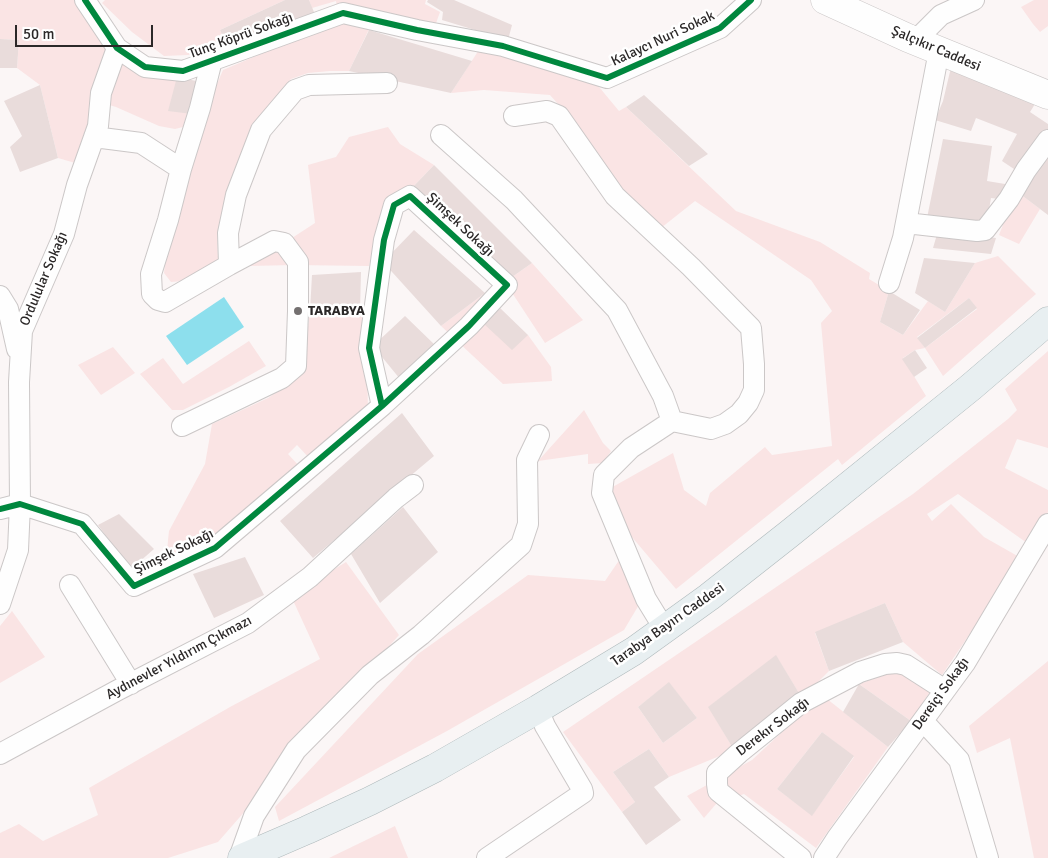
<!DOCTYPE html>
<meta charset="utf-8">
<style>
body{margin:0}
#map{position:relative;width:1048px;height:858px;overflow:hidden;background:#fbf6f6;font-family:Signika,sans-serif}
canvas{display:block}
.scale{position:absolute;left:15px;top:25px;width:138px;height:22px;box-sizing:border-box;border:2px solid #2b2828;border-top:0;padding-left:6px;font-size:15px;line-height:18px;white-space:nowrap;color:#2b2828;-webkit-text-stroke:4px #fff;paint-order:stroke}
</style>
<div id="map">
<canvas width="1048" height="858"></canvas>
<div class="scale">50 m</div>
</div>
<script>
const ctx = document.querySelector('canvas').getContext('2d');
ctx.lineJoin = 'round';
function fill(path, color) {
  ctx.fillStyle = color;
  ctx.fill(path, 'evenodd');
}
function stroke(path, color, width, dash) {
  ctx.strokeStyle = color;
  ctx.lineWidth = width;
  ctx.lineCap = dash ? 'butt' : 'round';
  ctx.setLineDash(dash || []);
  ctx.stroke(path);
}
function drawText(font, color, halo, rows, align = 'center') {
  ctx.font = font + ' Signika,sans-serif';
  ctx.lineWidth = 5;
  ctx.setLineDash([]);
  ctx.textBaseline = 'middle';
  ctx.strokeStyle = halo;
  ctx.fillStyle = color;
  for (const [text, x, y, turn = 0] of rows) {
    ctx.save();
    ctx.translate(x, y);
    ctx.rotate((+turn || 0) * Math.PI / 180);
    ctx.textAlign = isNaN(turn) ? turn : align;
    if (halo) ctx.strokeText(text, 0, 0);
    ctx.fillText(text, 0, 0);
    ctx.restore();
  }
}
fill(new Path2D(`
 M0,0h80l34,48 -32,117 -24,-7 -18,-73 -23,-17 2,-28 -19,-1z
 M105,0h180l-65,30 6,13 -15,11 -47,2 -32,-24 -30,-29z
 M309,0h117l-1,4 15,8 -6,17 -97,-20 -1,-8 -24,7z
 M1034,0h14v26l-8,6 -7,-8 -12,-17z
 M344,21l27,4 -22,46h-19l-22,2 -17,6 -35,42 -17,44 -22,70 1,25c-14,10 -30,22 -47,22l-7,-9 3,-28 41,-140 15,-35 87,-37z
 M486,39l89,19 44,53 7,-4 110,104 84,31 50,31 -1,6 20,12 -9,31 23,13 25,-34 17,11 30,-49 23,-7 38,38 -93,82 -18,-28 -10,2 -12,8 23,38 -84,69 -4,-6 -162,130 -56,-66 -11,-34 64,-36 11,37 22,16 4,-13 55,-46 7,8 60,-9 -11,-123 11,-12 -21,-31 -116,-79 -34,27 -42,-42 -46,-65 -23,-26 -66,-5 -33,3zM969,298l8,11 -52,39 -8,-11z
 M118,51l59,21 15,42 -5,12 -12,3 -16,-3 -43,-19 -10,-3z
 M388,127l12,17 34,21 -56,58 -9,43 -75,-1 -45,1 66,-43 -7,-58 28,-8 13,-20z
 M1016,191l24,18 -21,35 -20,-9z
 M532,263l51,57 -38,23 -40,-61z
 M485,293l15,15 -17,15 45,12 23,32 1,14 -49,3 -62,-58z
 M310,311h50l6,2 2,98 -57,49 -14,-15 -9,9 13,14 -85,76 -74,35 -4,-7 29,-22 2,-19 36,-67 7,-40 56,-26 34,-23z
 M249,341l17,25 -37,21 -46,23h-11l-32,-36 23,-16 20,26z
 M113,347l22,26 -34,22 -23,-30z
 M1048,351v97l-31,-9 -12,29 43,22v22l-21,31 -69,-49 -31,20 5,7 19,-17 33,33 37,21 -79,117 -39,-33 -18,-39 -70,30 14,38 -27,27 -26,-42 -67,51 25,43 -65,27 -20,-28 -36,23 22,30 -13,10 -59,-80 350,-238 95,-75 9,-9 -12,-21zM669,683l28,35 -34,25 -25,-36z
 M584,410l19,33 8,8 -8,12 -15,1v-10l-50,7z
 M622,556l22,12 -4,35 -16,27 -177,101 -168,90 -4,-14 143,-153 110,-79 77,6z
 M346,562l53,73 -181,207 -50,16h-168v-25l19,-9 24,17 55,-26 -9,-27 141,-81 90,-48 -29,-63z
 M12,611l33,46 -45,26v-57z
 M1048,661v197h-14l-24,-120 -33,15 -8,-27z
 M898,670l39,11 -26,40 -52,-37z
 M822,695l66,52 -72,101 -72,-54 -28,10 -12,14 -17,-22 65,-36zM822,732l32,25 -42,58 -35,-26z
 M395,826l13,32h-79z`), '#fae4e4');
fill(new Path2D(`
 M224,297l20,30 -57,38 -21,-29z`), '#8ddfed');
fill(new Path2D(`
 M285,0h24l10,24 -85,36 -14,-30z
 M428,0h26l58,25 -4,15 -66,-20 1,-8 -16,-10z
 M369,30l103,31 -21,32 -102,-22z
 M0,39l19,1 -2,28h-17z
 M953,59l82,45 -5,8 18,12v12l-28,37 -18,-12 15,-27 -41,-16 -5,13 -36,-11 8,-19z
 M177,77l24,5 -9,32 -24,-3z
 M40,85l18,73 -38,14 -10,-25 12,-11 -18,-35z
 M644,95l64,59 -19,12 -63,-59z
 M943,139l49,7 -5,35 24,4 -4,15 -16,-2 -5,29 -59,-9z
 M1048,147v68l-32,-24z
 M434,165l98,98 -27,19 -97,-90z
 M414,230l71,63 -44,33 -58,-64z
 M938,231l58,7 -5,16 -58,-6z
 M924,258l51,5 -30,49 -30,-19z
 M361,272l-1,39h-50l2,-36z
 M889,291l31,19 -17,25 -23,-13z
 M969,298l8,10 -52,40 -8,-10z
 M500,308l28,27 -16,15 -29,-27z
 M405,316l31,30 -36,33 -27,-33z
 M915,350l12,18 -13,9 -12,-18z
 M402,413l32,43 -121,102 -33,-37z
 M403,507l35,45 -58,51 -29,-49z
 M119,514l35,35 -24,21 -32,-45z
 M245,557l19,38 -50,23 -21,-44z
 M885,603l18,39 -74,29 -14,-39z
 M776,655l26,43 -68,52 -26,-43z
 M669,682l28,36 -34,25 -25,-36z
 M859,684l52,37 -23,26 -45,-35z
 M822,732l32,24 -42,60 -35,-27z
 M649,749l20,28 -15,10 27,33 -35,25 -24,-33 13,-10 -22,-30z`), '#e9dcdb');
const minor = new Path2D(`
 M85,0l32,48 28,19 38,4 160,-58 74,17 86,16 104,32 113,-50 31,-28
 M915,41l26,-26 33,-15
 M514,116l33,-5 12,5 56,80 76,71 60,61 3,36v26l-6,13 -9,11 -14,10 -14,5 -39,-8
 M441,135l73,65 103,110 46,86 9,25 -41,27 -27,27 -2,18 44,106 19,31
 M94,137l47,6 40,26 19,-61 12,-48
 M181,169l-13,51 -17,54 1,20 6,6 7,2 64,-37 -1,-32 8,-38 25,-65 34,-40 14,-5 78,-2
 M906,223l71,8 8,-1 24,-31 17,-29 22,-30
 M889,283l14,-45 36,-187
 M0,296l8,13 9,40
 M182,426l100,-48 14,-12 2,-55v-49l-14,-19 -10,-2 -45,24
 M0,509l20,-5 62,20 52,62 81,-38 167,-142 -13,-58 15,-108 10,-35 16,-9 97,89 -38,41 -87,80
 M70,585l61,99
 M0,604l18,-54 2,-46 -1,-122 3,-51 42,-97 13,-49 21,-59 3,-33 16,-45
 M923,721l36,39 29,98
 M0,754l118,-64 130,-67 62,-46 86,-79 17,-13
 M239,858l15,-42 42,-66 74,-75 51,-40 100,-90 7,-21 -1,-64 12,-25
 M487,858l96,-65 -1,-4 -37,-63 -7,-17
 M801,858l-83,-67 -1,-7v-11l22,-20 62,-50 59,-31 25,-8 12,-1 9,2 39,25
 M824,858l13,-20 128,-175 83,-139`);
const secondary = new Path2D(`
 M825,0l83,38 140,57`);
const primary = new Path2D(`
 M242,858l65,-28 63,-29 65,-33 103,-59 96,-58 75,-54 80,-63 182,-147 77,-66`);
stroke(minor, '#cbc7c7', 22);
stroke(secondary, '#cbc7c7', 29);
stroke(primary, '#aeb9bb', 29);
stroke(minor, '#fefefe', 20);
stroke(secondary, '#fefefe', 28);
stroke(primary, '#e8eff1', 28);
stroke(new Path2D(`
 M85,0l32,48 28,19 38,4 160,-58 74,17 86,16 104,32 113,-50 31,-28
 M0,509l20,-5 62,20 52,62 81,-38 167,-142 -13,-58 15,-108 10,-35 16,-9 97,89 -38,41 -87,80`), '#00873e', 6);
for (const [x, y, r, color] of [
 [298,311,5,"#747070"]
]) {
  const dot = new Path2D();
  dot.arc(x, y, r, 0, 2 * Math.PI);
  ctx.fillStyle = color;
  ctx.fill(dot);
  stroke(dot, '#fff', 2);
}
drawText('14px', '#2b2828', '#fff', [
 ["Tunç Köprü Sokağı",241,36,-20],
 ["Kalaycı Nuri Sokak",663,39,-25],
 ["Şalçıkır Caddesi",936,49,23],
 ["Şimşek Sokağı",460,225,43],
 ["Ordulular Sokağı",44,279,-67],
 ["Şimşek Sokağı",174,552,-26],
 ["Tarabya Bayırı Caddesi",668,625,-35],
 ["Aydınevler Yıldırım Çıkmazı",179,658,-28],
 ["Dereiçi Sokağı",941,694,-54],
 ["Derekır Sokağı",773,727,-37]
]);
drawText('bold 14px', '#2b2828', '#fff', [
 ["TARABYA",308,311]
], 'left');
</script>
